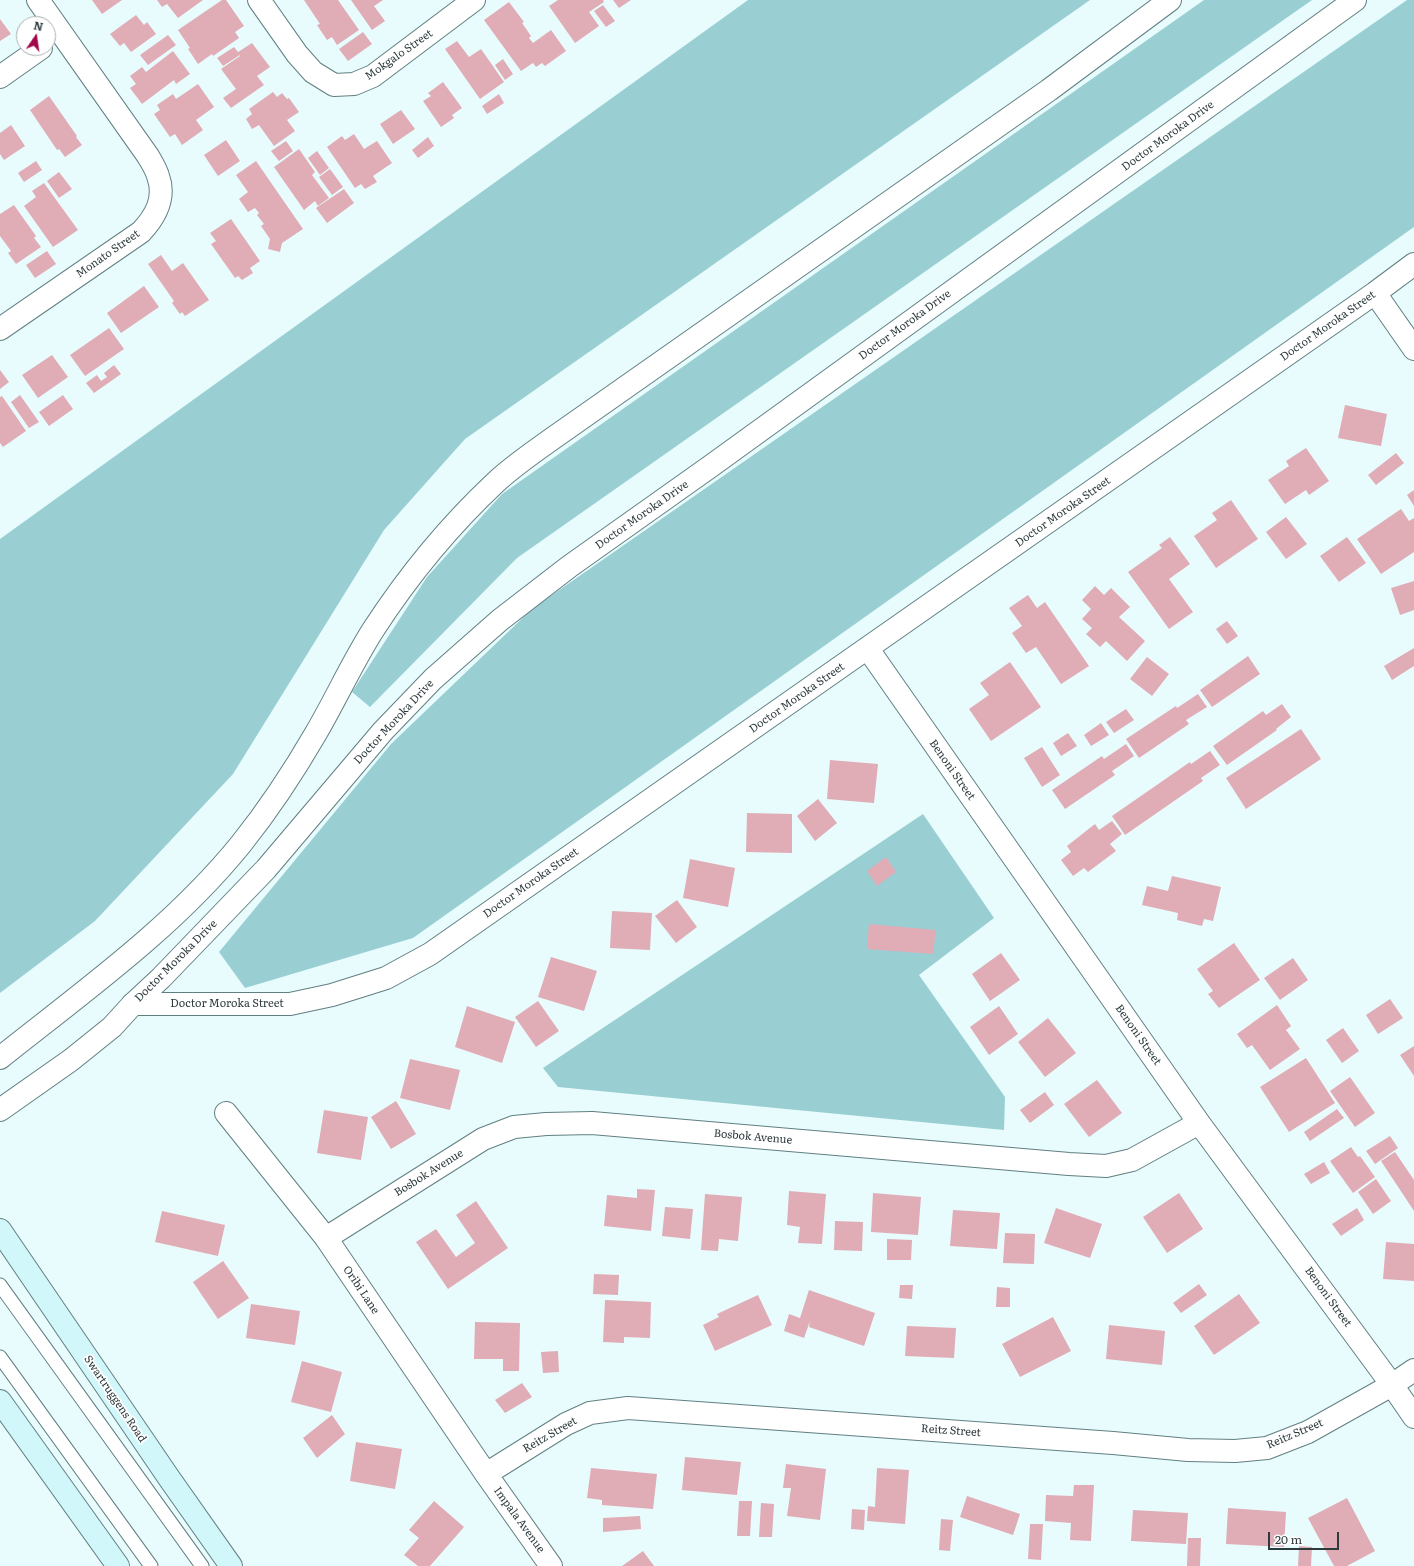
<!DOCTYPE html>
<style>
body{margin:0}
#map{position:relative;width:1414px;height:1566px;overflow:hidden;background:#e8fcfd;font-family:Literata,serif}
canvas{display:block}
.north{position:absolute;left:16px;top:16px;width:40px;height:40px;box-sizing:border-box;background:#fff;border:1px solid #abb1b1;border-radius:50%;rotate:13deg;font-size:11px;font-weight:700;line-height:16px;text-align:center;color:#2e3b3d}
.north::after{content:'';display:block;margin:auto;width:14px;height:18px;background:#a1084a;clip-path:polygon(50% 0,100% 100%,50% 72%,0 100%)}
.scale{position:absolute;left:1268px;top:1532px;width:71px;height:18px;box-sizing:border-box;border:2px solid #2e3b3d;border-top:0;padding-left:5px;font-size:12px;line-height:14px;white-space:nowrap;color:#2e3b3d;-webkit-text-stroke:3px #fff;paint-order:stroke}
</style>
<div id="map">
<canvas width="1414" height="1566"></canvas>
<div class="north">N</div>
<div class="scale">20 m</div>
</div>
<script>
const ctx = document.querySelector('canvas').getContext('2d');
ctx.lineJoin = 'round';
function fill(path, color) {
  ctx.fillStyle = color;
  ctx.fill(path, 'evenodd');
}
function stroke(path, color, width, dash) {
  ctx.strokeStyle = color;
  ctx.lineWidth = width;
  ctx.lineCap = dash ? 'butt' : 'round';
  ctx.setLineDash(dash || []);
  ctx.stroke(path);
}
function drawText(font, color, halo, rows, align = 'center') {
  ctx.font = font + ' Literata,serif';
  ctx.lineWidth = 3.5;
  ctx.setLineDash([]);
  ctx.textBaseline = 'middle';
  ctx.strokeStyle = halo;
  ctx.fillStyle = color;
  for (const [text, x, y, turn = 0] of rows) {
    ctx.save();
    ctx.translate(x, y);
    ctx.rotate((+turn || 0) * Math.PI / 180);
    ctx.textAlign = isNaN(turn) ? turn : align;
    if (halo) ctx.strokeText(text, 0, 0);
    ctx.fillText(text, 0, 0);
    ctx.restore();
  }
}
fill(new Path2D(`
 M748,0h342l-625,439 -81,91 -151,244 -138,147 -95,72v-454z
 M1204,0h108l-795,558 -147,149 -18,-15 75,-115 75,-83z
 M1407,0h7v227l-1001,711 -168,50 -26,-36 172,-208 141,-135z
 M923,814l71,104 -75,57 86,122 -1,33 -446,-43 -15,-19z`), '#99cfd3');
fill(new Path2D(`
 M92,0h30l-20,14z
 M157,0h46l-25,18 -11,-14 -5,3z
 M222,0h4l18,26 -9,6 4,6 -26,18 -1,-2 -14,10 -10,-15 2,-1 -12,-18z
 M304,0h34l21,30 -22,15 -5,-8 -5,3 -10,-15 3,-1z
 M351,0h32l-9,6 11,15 -13,9z
 M558,0h45l1,2 -15,10 10,14 -24,17 -26,-37z
 M613,0h18l-12,8z
 M509,2l15,20 -2,1 9,13 -2,2 4,5 18,-13 15,21 -21,15 -3,-3 -6,4 -3,-4 -12,8 -37,-51z
 M603,5l12,16 -9,6 -12,-16z
 M136,15l8,10 3,-3 9,12 -25,18 -7,-9 -4,3 -10,-12z
 M0,19l11,15 -11,7z
 M363,32l9,12 -24,17 -9,-12z
 M168,35l8,10 -28,20 -8,-10z
 M457,41l12,16 12,-8 23,33 -24,17 -35,-50z
 M252,43l18,24 -13,9 7,9 -33,23 -8,-10 13,-9 -15,-20 19,-13v-1l-17,11 -6,-8 17,-11 4,5z
 M173,51l17,23 -14,10 -2,-4 -32,24 -12,-16 6,-4 -6,-8 12,-9 4,5z
 M503,59l10,15 -8,6 -10,-15z
 M443,82l19,26 -10,7 2,3 -13,9 -18,-26 8,-5 -3,-3z
 M198,84l16,23 -18,13 7,10 -21,15 -7,-11 -5,3 -16,-23 6,-4 -3,-5 16,-11 3,5z
 M273,92l4,5 5,-4 5,6 2,-1 10,14 -12,8 8,11 -21,15 -15,-21 -7,4 -6,-10 6,-5 -3,-5z
 M499,94l5,9 -17,11 -5,-8z
 M49,96l28,40 -1,1 6,8 -17,12 -6,-8 -2,1 -27,-40z
 M401,110l14,19 -22,15 -13,-20z
 M11,125l14,21 -21,14 -4,-6v-21z
 M354,134l10,15 13,-8 15,22 -19,13 4,6 -12,7 -4,-5 -6,4 -28,-41 15,-11 3,4z
 M428,137l6,9 -16,12 -6,-8z
 M226,140l14,21 -22,15 -14,-21z
 M286,141l7,10 -14,10 -8,-10z
 M299,149l16,23 -3,3 17,23 -11,8 -3,-5 -11,9 -30,-43z
 M317,151l12,17 -9,7 -12,-17z
 M36,161l6,9 -18,12 -6,-9z
 M256,161l47,68 -21,14 -2,9 -12,-3 2,-10 -9,-13 3,-2 -7,-9 2,-2 -4,-5 -7,4 -9,-13 9,-7 -12,-17z
 M330,169l13,18 -11,8 -13,-18z
 M59,172l13,17 -13,9 -12,-17z
 M44,183l34,47 -25,17 -29,-41 12,-9 -4,-6z
 M344,189l10,14 -27,20 -11,-15z
 M14,205l22,31 -2,2 7,9 -25,17 -8,-11 3,-2 -11,-15v-22z
 M231,219l29,42 -10,7 3,5 -11,7 -4,-4 -3,2 -24,-34 5,-3 -6,-8z
 M47,251l9,13 -21,14 -9,-13z
 M161,255l11,16 11,-8 26,37 -24,16 -3,-4 -2,2 -8,-11 2,-2 -26,-37z
 M144,286l15,21 -38,26 -14,-20z
 M109,328l15,21 -39,27 -15,-21z
 M52,355l16,22 -30,21 -16,-23z
 M114,365l7,9 -27,19 -8,-10 11,-8 4,6 6,-4 -3,-4z
 M0,370l9,12 -9,7z
 M20,395l19,27 -10,6 -18,-26z
 M63,395l10,14 -24,17 -10,-14z
 M2,396l24,35 -23,16 -3,-4v-46z
 M1345,405l42,9 -6,32 -43,-8z
 M1306,448l23,33 -20,14 -3,-5 -21,14 -17,-24 21,-14 -3,-5z
 M1396,453l8,10 -28,22 -8,-10z
 M1414,490v16l-7,-11z
 M1231,500l27,39 -42,29 -22,-32 23,-16 -5,-7z
 M1401,509l8,12 5,-3v34l-33,22 -24,-35z
 M1286,517l21,27 -21,15 -20,-27z
 M1170,537l20,27 -21,15 24,33 -24,17 -41,-57 34,-24 -3,-3z
 M1347,537l19,26 -27,19 -19,-26z
 M1414,581v29l-14,5 -9,-27z
 M1095,586l9,9 7,-7 19,19 -11,10 26,24 -18,20 -21,-20 -6,6 -14,-13 6,-6 -10,-9 9,-10 -9,-9z
 M1028,595l9,13 8,-6 44,64 -28,18 -25,-37 -10,6 -14,-20 10,-7 -13,-18z
 M1227,621l11,15 -11,8 -11,-15z
 M1414,648v18l-22,14 -8,-14z
 M1248,656l12,18 -48,33 -12,-17z
 M1147,657l22,17 -17,22 -22,-17z
 M1010,662l31,45 -50,34 -22,-32 20,-14 -9,-12z
 M1198,694l9,13 -21,13 3,4 -50,34 -13,-19 50,-33 1,2z
 M1282,704l9,13 -15,12 1,1 -50,35 -14,-19 50,-35 3,4z
 M1126,709l8,11 -20,13 -8,-11z
 M1101,723l8,12 -18,11 -7,-11z
 M1301,729l20,30 -75,50 -20,-31z
 M1068,733l9,13 -16,10 -8,-13z
 M1126,744l8,12 -22,15 3,4 -50,34 -13,-19 50,-34 2,3z
 M1042,747l18,28 -18,12 -18,-29z
 M1210,751l10,14 -19,13 2,3 -78,54 -13,-19 78,-54 1,2z
 M830,760l48,4 -4,39 -47,-4z
 M818,799l19,24 -22,18 -18,-25z
 M747,813l45,1v39l-46,-1z
 M1112,821l10,13 -12,10 6,7 -28,21 -4,-4 -11,8 -12,-16 10,-8 -4,-6 28,-22 4,6z
 M886,857l10,15 -19,14 -10,-15z
 M690,859l45,9 -7,39 -45,-9z
 M1172,876l49,11 -8,34 -9,-2 -2,7 -25,-6 1,-7 -36,-8 5,-19 21,5z
 M677,900l20,27 -21,16 -21,-27z
 M612,911l40,2 -2,37 -40,-2z
 M869,924l67,6 -3,24 -66,-5z
 M1234,943l26,37 -41,28 -11,-14 5,-3 -16,-22z
 M1001,953l19,27 -30,21 -18,-27z
 M551,957l46,14 -13,40 -46,-14z
 M1293,958l15,22 -28,20 -16,-22z
 M1390,999l13,19 -25,16 -12,-19z
 M538,1001l21,30 -23,16 -21,-30z
 M1277,1005l14,21 -5,4 14,19 -30,21 -18,-25 -5,3 -10,-14z
 M467,1006l48,16 -13,41 -47,-16z
 M999,1006l19,28 -29,21 -19,-28z
 M1048,1018l28,35 -31,24 -27,-35z
 M1343,1028l16,23 -17,12 -16,-23z
 M1414,1046v30l-14,-21z
 M1306,1058l29,45 -46,29 -29,-45z
 M410,1059l50,11 -10,40 -50,-12z
 M1350,1077l25,36 -20,14 -25,-36z
 M1097,1080l25,33 -33,24 -25,-33z
 M1045,1092l9,13 -24,18 -10,-13z
 M396,1101l20,33 -25,15 -20,-32z
 M1337,1109l7,9 -34,23 -6,-9z
 M324,1110l44,7 -7,43 -44,-7z
 M1390,1136l8,12 -23,16 -9,-13z
 M1351,1147l7,10 2,-1 15,21 -22,16 -23,-32z
 M1395,1152l19,28v31l-33,-50z
 M1324,1162l6,11 -19,11 -7,-10z
 M1376,1179l15,22 -18,13 -15,-22z
 M637,1189l18,1 -4,41 -47,-5 3,-31 30,3z
 M789,1191l37,3 -4,50 -24,-1 2,-16 -13,-2z
 M873,1193l48,4 -3,38 -47,-3z
 M1179,1193l24,36 -36,24 -24,-36z
 M705,1194l37,3 -4,44 -19,-2 -1,12 -17,-1z
 M476,1201l32,47 -60,41 -32,-47 20,-13 20,28 19,-14 -19,-28z
 M665,1207l28,2 -3,30 -28,-3z
 M1056,1208l46,16 -12,34 -46,-15z
 M1357,1208l7,12 -23,16 -9,-12z
 M953,1210l47,3 -3,36 -47,-3z
 M162,1211l63,14 -7,31 -63,-14z
 M835,1221l28,1 -1,29 -28,-1z
 M1005,1233l30,1 -1,30 -31,-1z
 M887,1239l25,1 -1,20h-24z
 M1386,1242l28,2v37l-31,-2z
 M223,1261l26,37 -31,21 -25,-37z
 M594,1274l25,1 -1,20 -25,-1z
 M1199,1284l8,11 -26,18 -8,-10z
 M900,1285h13l-1,14 -13,-1z
 M997,1287l13,1v19h-14z
 M809,1290l66,23 -11,33 -55,-19 1,-6 -6,17 -20,-7 5,-17 11,4z
 M1239,1294l21,29 -46,32 -20,-29z
 M758,1295l14,30 -57,26 -12,-26 16,-8 -2,-3z
 M605,1300l46,2 -1,36 -26,-1v6l-21,-1z
 M251,1304l49,7 -5,34 -49,-7z
 M1053,1317l18,34 -51,26 -18,-33z
 M475,1322l45,1 -1,48h-16v-12h-29z
 M1109,1325l56,6 -3,34 -56,-6z
 M907,1326l49,2 -2,30 -49,-2z
 M558,1351l1,21 -16,1 -2,-21z
 M302,1361l40,11 -11,40 -40,-10z
 M522,1383l10,14 -27,16 -10,-13z
 M332,1415l13,19 -28,24 -14,-20z
 M356,1442l46,7 -7,40 -45,-8z
 M685,1457l56,5 -4,33 -55,-5z
 M786,1464l40,5 -6,51 -33,-4 4,-28h-8z
 M591,1468l66,6 -4,35 -51,-4v-5l-15,-2z
 M877,1468l32,2 -4,54 -38,-3 1,-15 7,1z
 M1074,1485h20l-3,56 -21,-1 1,-17 -26,-2 1,-26 27,1z
 M967,1496l53,18 -7,21 -53,-18z
 M1347,1498l28,53 -28,15h-13l-26,-48z
 M434,1501l30,26 -34,39h-12l-14,-11 15,-17 -10,-8z
 M739,1501h13l-2,35h-13z
 M761,1503l13,1 -2,33h-13z
 M1228,1508l58,4 -2,35 -58,-3z
 M852,1509l13,1 -1,20 -13,-1z
 M1133,1510l55,3 -2,31 -55,-3z
 M640,1516l1,13 -38,3v-14z
 M941,1519l12,1 -3,31 -11,-1z
 M1030,1524h13l-2,36 -13,-1z
 M1188,1538h13l-1,28h-13z
 M1299,1546l13,1 -1,19h-13z
 M643,1551l11,15h-32z`), '#e0acb6');
const service = new Path2D(`
 M0,1285l202,281
 M0,1357l151,209`);
const minor = new Path2D(`
 M259,0l38,54 16,18 21,13 20,-1 19,-8 101,-76
 M0,77l41,-29
 M1375,293l39,56
 M0,329l141,-97c15,-16 25,-34 17,-56 -2,-7 -6,-13 -10,-20l-110,-156
 M868,649l331,474 193,262 22,32
 M133,1004h157l42,-9 54,-17 44,-24 945,-661 39,-29
 M226,1113l100,125 160,236 65,92
 M326,1238l157,-99 31,-12 32,-3 46,-1 477,41 37,2 26,-6 67,-37
 M486,1474l80,-50 24,-11 38,-5 485,35 75,7 47,1 32,-3 41,-16 84,-47 22,-15`);
const tertiary = new Path2D(`
 M0,1058c84,-67 173,-130 241,-214 28,-35 53,-73 75,-111 20,-34 36,-70 57,-103 35,-54 76,-104 123,-148 16,-15 35,-28 53,-41l500,-351 121,-90
 M0,1110l71,-50 41,-33 21,-23 28,-26 105,-109 117,-138 50,-52 67,-59 70,-54 141,-100 644,-466`);
const secondary = new Path2D(`
 M0,1230l169,248 62,88
 M0,1401l118,165`);
stroke(service, '#617f82', 15);
stroke(minor, '#617f82', 24);
stroke(tertiary, '#617f82', 24);
stroke(secondary, '#617f82', 24);
stroke(service, '#fff', 13);
stroke(minor, '#fff', 22);
stroke(tertiary, '#fff', 22);
stroke(secondary, '#d1f7fa', 22);
drawText('11px', '#2e3b3d', '#fff', [
 ["Mokgalo Street",399,55,-35],
 ["Doctor Moroka Drive",1168,136,-36],
 ["Monato Street",108,254,-35],
 ["Doctor Moroka Drive",905,325,-36],
 ["Doctor Moroka Street",1328,326,-35],
 ["Doctor Moroka Street",1063,512,-35],
 ["Doctor Moroka Drive",642,515,-35],
 ["Doctor Moroka Street",797,698,-35],
 ["Doctor Moroka Drive",394,722,-47],
 ["Benoni Street",952,770,55],
 ["Doctor Moroka Street",531,883,-35],
 ["Doctor Moroka Drive",176,961,-45],
 ["Doctor Moroka Street",227,1004],
 ["Benoni Street",1138,1035,55],
 ["Bosbok Avenue",753,1137,5],
 ["Bosbok Avenue",429,1173,-32],
 ["Oribi Lane",361,1290,56],
 ["Benoni Street",1328,1297,54],
 ["Swartruggens Road",115,1399,56],
 ["Reitz Street",951,1431,4],
 ["Reitz Street",1295,1434,-23],
 ["Reitz Street",550,1435,-30],
 ["Impala Avenue",519,1520,54]
]);
</script>
